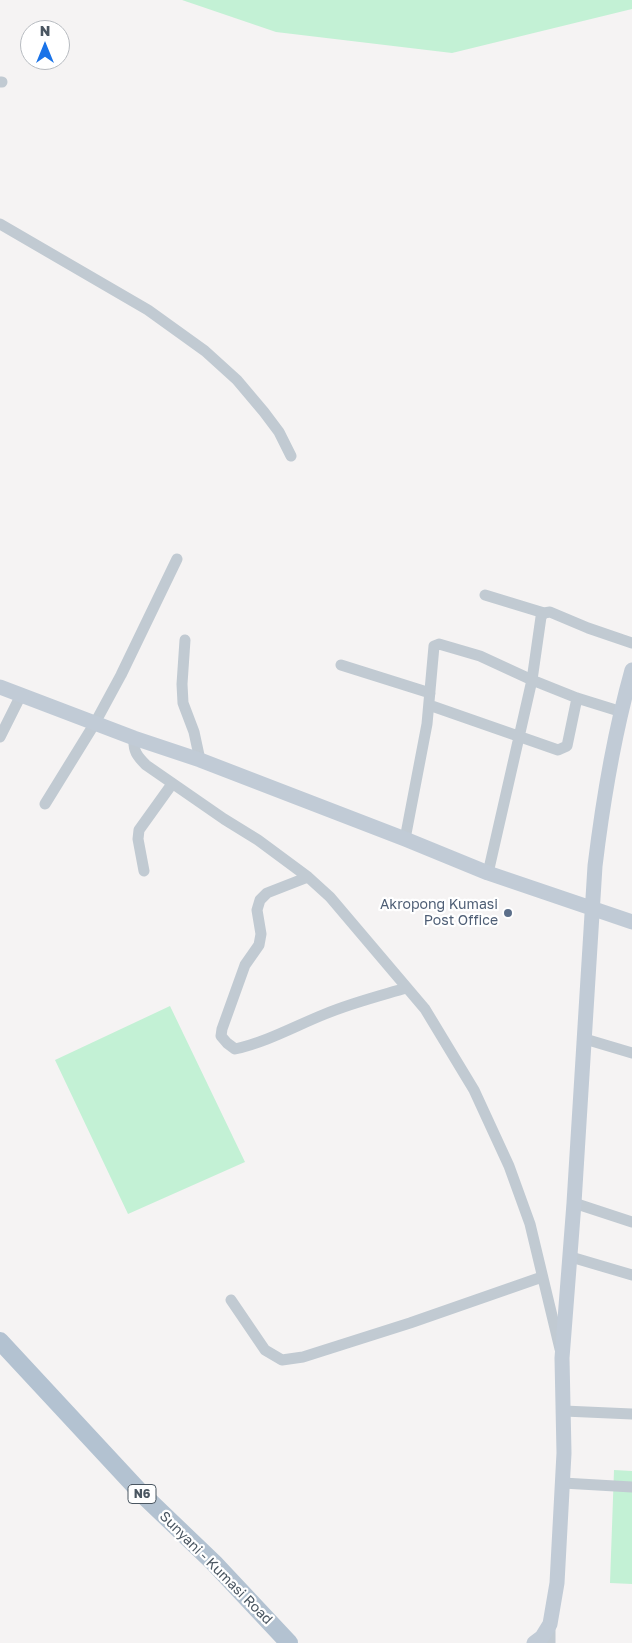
<!DOCTYPE html>
<style>
body{margin:0}
#map{position:relative;width:632px;height:1643px;overflow:hidden;background:#f5f3f3;font-family:"Golos Text",sans-serif}
canvas{display:block}
.north{position:absolute;left:20px;top:20px;width:50px;height:50px;box-sizing:border-box;background:#fff;border:1px solid #b7bbc0;border-radius:50%;rotate:0deg;font-size:14px;font-weight:700;line-height:20px;text-align:center;color:#4a5661}
.north::after{content:'';display:block;margin:auto;width:18px;height:22px;background:#1a73e8;clip-path:polygon(50% 0,100% 100%,50% 72%,0 100%)}
</style>
<div id="map">
<canvas width="632" height="1643"></canvas>
<div class="north">N</div>
</div>
<script>
const ctx = document.querySelector('canvas').getContext('2d');
ctx.lineJoin = 'round';
function fill(path, color) {
  ctx.fillStyle = color;
  ctx.fill(path, 'evenodd');
}
function stroke(path, color, width, dash) {
  ctx.strokeStyle = color;
  ctx.lineWidth = width;
  ctx.lineCap = dash ? 'butt' : 'round';
  ctx.setLineDash(dash || []);
  ctx.stroke(path);
}
function drawText(font, color, halo, rows, align = 'center') {
  ctx.font = font + ' "Golos Text",sans-serif';
  ctx.lineWidth = 4.5;
  ctx.setLineDash([]);
  ctx.textBaseline = 'middle';
  ctx.strokeStyle = halo;
  ctx.fillStyle = color;
  for (const [text, x, y, turn = 0] of rows) {
    ctx.save();
    ctx.translate(x, y);
    ctx.rotate((+turn || 0) * Math.PI / 180);
    ctx.textAlign = isNaN(turn) ? turn : align;
    if (halo) ctx.strokeText(text, 0, 0);
    ctx.fillText(text, 0, 0);
    ctx.restore();
  }
}
fill(new Path2D(`
 M182,0h450v9l-180,44 -176,-21z
 M170,1006l75,156 -117,52 -73,-154z
 M614,1470l18,1v113l-22,-1z`), '#c3f1d5');
stroke(new Path2D(`
 M0,82h2
 M0,224l148,86 57,41 32,29 27,32 15,20 12,24
 M485,595l59,18 6,-1 38,16 44,15
 M185,640l-3,44 1,19 11,29 6,28
 M341,665l89,28
 M429,705l129,45 9,-4 10,-48
 M0,737l21,-42
 M134,738c-1,13 3,18 12,27l78,54 34,21 50,37 22,20 95,112 49,81 35,76 21,58 30,125
 M45,804l50,-81 26,-48 56,-116
 M405,839l22,-115 7,-78 5,-2 41,12 52,24 45,18 45,14
 M144,871l-6,-32 1,-9 33,-46
 M488,873l44,-193 9,-63 3,-4
 M308,877l-41,16 -7,7 -3,10 4,24 -2,11 -14,20 -23,64 -1,7 6,7 8,6c32,-7 60,-23 90,-35 26,-11 54,-18 81,-26
 M585,1039l47,14
 M574,1203l58,19
 M571,1257l61,18
 M231,1300l34,50 17,10 21,-3 107,-34 132,-46
 M564,1411l68,3
 M563,1483l69,4
 M550,1624v19`), '#c1cad2', 11);
stroke(new Path2D(`
 M0,687l134,51 66,22 205,79 83,34 144,49
 M534,1643l8,-6 8,-13 7,-41 7,-130 -2,-95 12,-155 21,-337c8,-66 19,-132 37,-196`), '#c1cbd6', 15);
stroke(new Path2D(`
 M0,1341l142,153 72,69 75,80`), '#b3c2d1', 18);
for (const [x, y, r, color] of [
 [508,913,5,"#5c6f8a"]
]) {
  const dot = new Path2D();
  dot.arc(x, y, r, 0, 2 * Math.PI);
  ctx.fillStyle = color;
  ctx.fill(dot);
  stroke(dot, '#fff', 2);
}
for (const [x, y, w] of [
 [142,1494,28]
]) {
  const box = new Path2D();
  box.roundRect(x - w / 2, y - 9.5, w, 19, 4);
  ctx.fillStyle = '#fff';
  ctx.fill(box);
  stroke(box, '#4a5661', 1);
}
drawText('bold 12px', '#4a5661', null, [
 ["N6",142,1494]
]);
drawText('14px', '#4e5e75', '#fff', [
 ["Akropong Kumasi",498,905],
 ["Post Office",498,921]
], 'right');
drawText('14px', '#4a5661', '#fff', [
 ["Sunyani - Kumasi Road",216,1568,45]
]);
</script>
